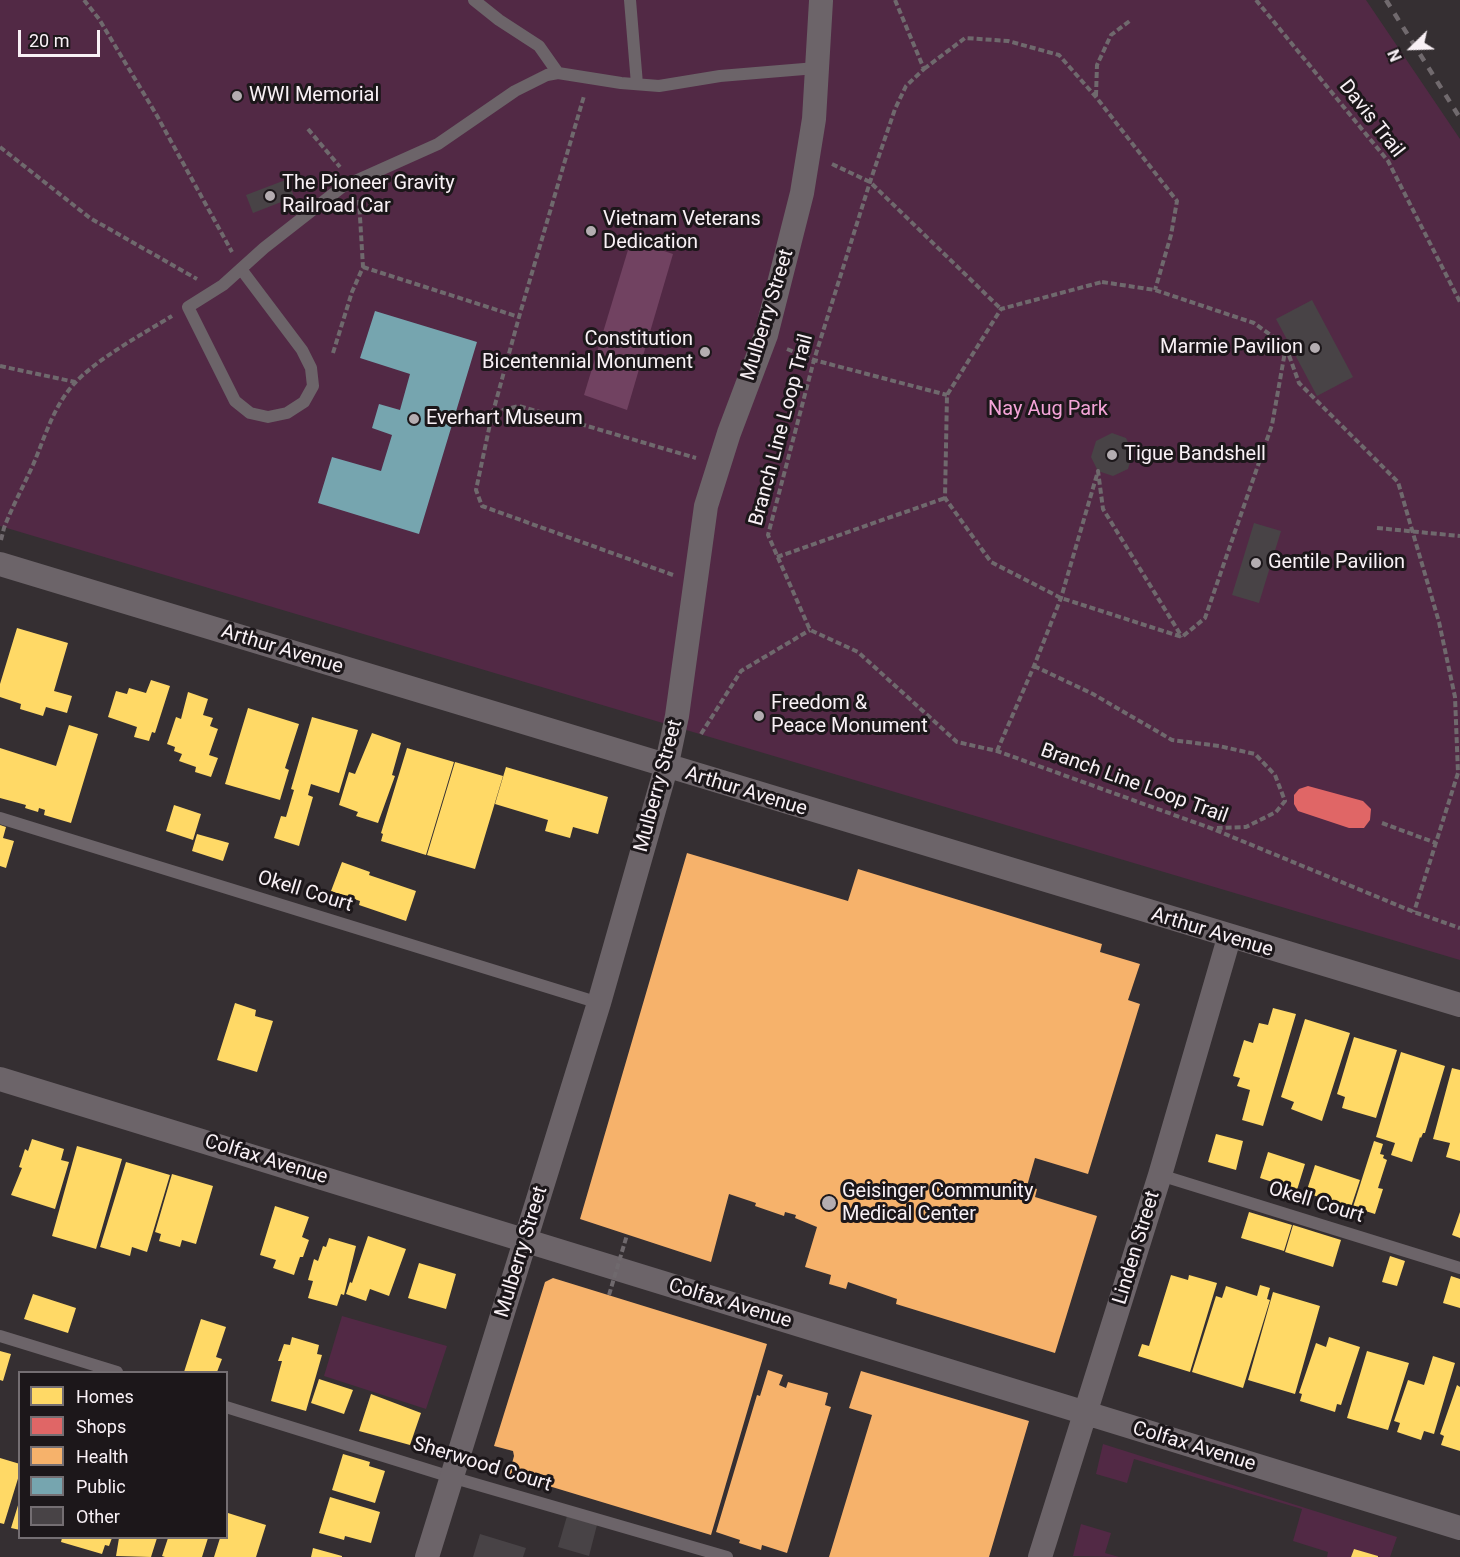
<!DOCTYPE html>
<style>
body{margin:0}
#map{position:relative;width:1460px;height:1557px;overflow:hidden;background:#352f32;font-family:Roboto,sans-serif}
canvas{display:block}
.legend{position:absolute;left:18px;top:1371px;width:210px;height:168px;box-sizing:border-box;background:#1c171a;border:2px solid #746e72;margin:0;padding:8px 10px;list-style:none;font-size:18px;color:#f9f1f6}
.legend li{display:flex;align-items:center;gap:12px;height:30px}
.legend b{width:30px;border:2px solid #746e72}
.north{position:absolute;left:1382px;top:18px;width:60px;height:60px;-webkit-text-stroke:4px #1c171a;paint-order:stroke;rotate:247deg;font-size:16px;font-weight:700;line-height:24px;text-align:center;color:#f9f1f6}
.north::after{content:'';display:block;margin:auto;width:21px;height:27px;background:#f9f1f6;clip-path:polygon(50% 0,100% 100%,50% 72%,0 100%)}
.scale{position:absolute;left:18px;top:30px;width:82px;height:27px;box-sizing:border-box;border:3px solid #f9f1f6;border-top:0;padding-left:8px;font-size:18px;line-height:21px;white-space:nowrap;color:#f9f1f6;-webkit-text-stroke:4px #1c171a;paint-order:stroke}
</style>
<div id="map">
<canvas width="1460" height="1557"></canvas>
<ul class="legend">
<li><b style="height:16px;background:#ffd966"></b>Homes</li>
<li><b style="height:16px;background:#e06666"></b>Shops</li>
<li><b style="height:16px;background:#f6b26b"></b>Health</li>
<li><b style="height:16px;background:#76a5af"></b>Public</li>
<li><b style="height:16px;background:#484346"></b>Other</li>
</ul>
<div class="north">N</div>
<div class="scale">20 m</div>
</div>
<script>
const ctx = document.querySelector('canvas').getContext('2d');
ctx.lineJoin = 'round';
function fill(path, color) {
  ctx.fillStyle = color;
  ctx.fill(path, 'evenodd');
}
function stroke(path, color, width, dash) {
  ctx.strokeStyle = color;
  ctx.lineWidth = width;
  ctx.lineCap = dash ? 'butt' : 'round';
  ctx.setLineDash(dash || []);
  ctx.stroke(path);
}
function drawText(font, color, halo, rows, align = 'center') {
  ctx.font = font + ' Roboto,sans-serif';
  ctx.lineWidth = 6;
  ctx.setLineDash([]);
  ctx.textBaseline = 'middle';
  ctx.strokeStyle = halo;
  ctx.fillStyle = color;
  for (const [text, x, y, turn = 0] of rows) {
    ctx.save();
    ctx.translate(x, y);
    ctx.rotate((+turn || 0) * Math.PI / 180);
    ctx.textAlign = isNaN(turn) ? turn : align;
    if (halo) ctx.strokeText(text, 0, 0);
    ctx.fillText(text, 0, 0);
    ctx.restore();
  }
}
fill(new Path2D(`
 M0,0h1366l94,139v821l-1460,-434z
 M342,1316l105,30 -21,63 -102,-33z
 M1103,1444l294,93 -7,20h-10l-26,-8 -3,8h-24l1,-5 -35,-11 9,-32 -168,-50 -7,24 -31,-9z
 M1081,1524l30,9 -6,20 14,4 -46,-1z`), '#522945');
fill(new Path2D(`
 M631,240l42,14 -46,156 -43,-15z`), '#714261');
fill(new Path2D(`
 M17,628l51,15 -14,48 18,5 -5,17 -21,-6 -3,9 -23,-7 1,-5 -21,-7v-13z
 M151,680l19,6 -15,47 -3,-1 -3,9 -15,-4 3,-10 -29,-10 8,-26 11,3 2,-6 17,5z
 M188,692l20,7 -5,16 10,3 -3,8 8,3 -9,26 9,3 -7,19 -16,-5 1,-5 -17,-6 3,-7 -8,-3 1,-4 -8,-3 9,-27 5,2z
 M248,708l51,16 -14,44 4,2 -9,30 -55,-16z
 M312,717l46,13 -19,63 -28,-9 -3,11 5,2 -14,49 -25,-8 7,-22 5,1 8,-27 -3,-1z
 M69,725l29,9 -27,89 -27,-8 1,-5 -6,-2 -1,4 -13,-4 1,-3 -26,-7v-50l56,18z
 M372,733l29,10 -9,32 3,1 -17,47 -22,-7 2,-4 -19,-7 10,-33 6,2z
 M407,748l47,14 -28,93 -45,-14 2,-7 -2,-1z
 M455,762l48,14 -28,93 -48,-14z
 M506,767l102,30 -10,37 -25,-7 -3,11 -25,-7 3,-11 -53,-16z
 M174,805l27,9 -8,26 -27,-9z
 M0,825l6,2 -3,11 11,3 -8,27 -6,-2z
 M197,834l32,9 -6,18 -31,-10z
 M342,862l28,10 -1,3 47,16 -10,30 -47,-16 1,-4 -29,-10z
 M235,1003l21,7 -1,6 18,5 -16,51 -40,-12z
 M1273,1008l23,6 -33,112 -21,-6 8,-30 -13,-4 3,-8 -7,-2 11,-36 9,3 6,-20 9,2z
 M1305,1019l45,14 -28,88 -31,-12 3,-7 -13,-5z
 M1354,1037l43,13 -21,68 -34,-10 3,-11 -8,-3z
 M1401,1052l44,14 -20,67h-2l-2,5 -1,-1 -8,25 -21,-7 4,-12 -19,-6z
 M1452,1068l8,2v91l-14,-4 4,-14 -17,-4z
 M1216,1134l27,7 -7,29 -28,-8z
 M32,1139l32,10 -3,11 8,2 -14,47 -44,-14 11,-27 -3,-1 6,-18 3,2z
 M1374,1141l9,3 -3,10 4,1 -1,3 4,2 -9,28 5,1 -8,25 -22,-7z
 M77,1146l45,13 -26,90 -44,-13z
 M1268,1152l37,12 -8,26 -37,-12z
 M126,1162l44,13 -23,77 -15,-5 -2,9 -30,-9z
 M1315,1165l45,15 -9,27 -45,-14z
 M172,1174l41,12 -17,58 -14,-4 -2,7 -21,-6 2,-7 -6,-2z
 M275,1206l34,11 -7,20 7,3 -6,17h-3l-6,18 -21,-7 3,-8 -16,-5z
 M1249,1212l43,13 -8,26 -43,-13z
 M1460,1212v26l-8,-3z
 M1293,1225l48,15 -8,27 -48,-15z
 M368,1236l38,13 -17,47 -19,-7 -4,12 -20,-7 4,-12 2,1z
 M329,1238l27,8 -12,49 -3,-1 -4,12 -29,-8 5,-17 -5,-1 6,-21 4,2 5,-15 3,1z
 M1390,1256l15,5 -8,25 -15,-4z
 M419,1263l37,11 -10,35 -38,-11z
 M1171,1275l17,5 1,-5 28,8 -27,89 -52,-16 4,-12 7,2z
 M1451,1276l9,3v29l-17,-5z
 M1260,1285l10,3 -3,11 3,1 -27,88 -51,-16 24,-76 6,2 4,-12 31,10z
 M1273,1292l47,14 -25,88 -47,-14z
 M33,1294l43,14 -8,25 -44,-14z
 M201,1319l25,8 -10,30 6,2 -5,13h-33z
 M292,1337l27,8 -2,9 5,1 -16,56 -35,-10 11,-40h-4l6,-17 6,1z
 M1329,1337l31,10 -19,58 -4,-1 -2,8 -35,-11 2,-7 -3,-1 17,-50 10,4z
 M0,1351l11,3 -8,27 -3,-1z
 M1367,1351l42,12 -21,67 -41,-12z
 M1433,1356l22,7 -21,71 -10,-3 -3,9 -24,-8 3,-9 -6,-2 14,-41 16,5z
 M319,1379l34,11 -9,24 -33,-11z
 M1457,1385l3,2v64l-19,-6 3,-9 -4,-2z
 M371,1394l50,19 -11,32 -51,-14z
 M343,1454l27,8 -1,4 16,5 -10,32 -43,-13z
 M0,1458l20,6v8l-16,52 -4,-1z
 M330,1497l50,15 -9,31 -26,-7 -1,4 -25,-7z
 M19,1502h1v28l-9,-2z
 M228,1513l38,12 -10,32h-42l6,-19h6z
 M62,1538h50l-3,8 -4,-1 -3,9 -41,-12z
 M119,1538h38l-6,19 -35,-1z
 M168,1538h40l-6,19h-37l-3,-1z
 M313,1548l29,8v1h-31z
 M1354,1549l24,7v1h-27z`), '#ffd966');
fill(new Path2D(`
 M1308,786l55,15 8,8 -1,11 -6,8h-15l-51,-17 -4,-7v-9l5,-6z`), '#e06666');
fill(new Path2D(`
 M687,853l161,48 10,-32 244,75 -2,8 40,12 -12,36 12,4 -52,170 -53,-16 -8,28 10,3 -2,8 62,19 -42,137 -159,-49 1,-5 -49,-17 -2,7 -17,-5 2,-9 -26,-8 12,-40 -22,-9 1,-3 -11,-3 -1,4 -29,-10 1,-3 -27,-9 -18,68 -131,-43z
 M553,1278l214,66 -56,191 -202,-61 5,-18 -1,-5 -19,-5 51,-164z
 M768,1370l15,5 -4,10 7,3 2,-6 40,11 -3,12 6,2 -44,146 -25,-8 -1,5 -22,-7 1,-3 -24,-8 41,-137 3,1z
 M861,1371l168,50 -40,136h-160l43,-142 -23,-7z`), '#f6b26b');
fill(new Path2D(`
 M375,311l102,31 -58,192 -101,-31 14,-46 49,14 11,-36 -20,-7 7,-24 21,6 10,-36 -50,-16z`), '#76a5af');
fill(new Path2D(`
 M288,179l6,18 -41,16 -7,-18z
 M1312,300l41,77 -36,19 -41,-77z
 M1112,433l14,5 7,15 -5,16 -15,7 -15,-5 -7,-14 5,-16z
 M1254,523l27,8 -22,72 -27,-8z
 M567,1516l30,9 -8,31 -31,-9z
 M480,1534l46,14 -3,9h-50z`), '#484346');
stroke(new Path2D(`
 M84,0l15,19 57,95 76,138
 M895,0l29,69 -18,17 -11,23 -25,73 -56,178 -46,175 42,95 48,22 99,90 40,9 216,78 201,83 46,16
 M1256,0l132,161 72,141
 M924,69l41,-31 43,3 51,14 37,42 81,104 -6,34 -16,55
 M1096,96l1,-31 14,-30 20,-15
 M308,129l32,38
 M0,147l90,71 107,61
 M832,164l38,18 131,127
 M363,267l156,50
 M1102,282l53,8 99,33 32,23 -14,79 -67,193 -23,19 -121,-39 -70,-36 -46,-64 2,-103 54,-86z
 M1286,347l13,36 99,99 41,140 16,75 3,76 -44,139
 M787,349l27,11 133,35
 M333,353l19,-61 11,-25 -4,-67
 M0,366l75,16
 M490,423l29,-106 65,-221
 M1377,528l83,8
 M1,540l3,-12c8,-21 19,-41 29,-63 12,-28 20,-58 41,-81 21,-24 70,-51 98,-68
 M777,557l168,-59
 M673,575l-191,-69 -6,-16 14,-66 13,-14 16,-4 177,52
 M1034,666l59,28 79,46 47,6 36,8 20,21 10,26 -9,11 -30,15 -29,1
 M701,734l40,-63 69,-41
 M997,751l37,-85 27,-68 37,-127 5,38 79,128
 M1382,823l54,20`), '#6f696d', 4, [6, 3]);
stroke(new Path2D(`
 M474,0l25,20 40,26 19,27
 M630,0l7,84
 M241,269l61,81 9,18 2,18 -9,16 -17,11 -19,4 -18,-4 -15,-12 -47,-94 35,-22 41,-37 78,-61 96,-43 77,-53 32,-16 11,-2 63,10 38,3 61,-10 96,-8
 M0,818l599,185
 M1160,1175l300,93
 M0,1336l117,36
 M226,1407l225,70 276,80`), '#6c6469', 12);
stroke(new Path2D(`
 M0,564c486,149 972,298 1460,441
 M0,1079l1460,449
 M427,1557l172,-554 67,-235 11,-52 29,-210 23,-73 37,-98 36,-142 12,-74 7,-118
 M1040,1557l120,-382 69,-237`), '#6c6469', 24);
stroke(new Path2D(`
 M1386,0l74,118`), '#716a6e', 4.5, [8, 8]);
stroke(new Path2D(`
 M609,1295l18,-60`), '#6f696d', 4, [6, 3]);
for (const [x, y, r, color] of [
 [237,96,6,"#b4adb1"],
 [270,196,6,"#b4adb1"],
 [591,231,6,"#b4adb1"],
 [1315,348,6,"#b4adb1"],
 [705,352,6,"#b4adb1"],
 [414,419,6,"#b4adb1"],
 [1112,455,6,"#b4adb1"],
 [1256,563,6,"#b4adb1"],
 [759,716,6,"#b4adb1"],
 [829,1203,8,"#b4adb1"]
]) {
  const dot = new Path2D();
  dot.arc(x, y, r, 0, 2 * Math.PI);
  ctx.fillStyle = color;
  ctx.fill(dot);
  stroke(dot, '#1c171a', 2);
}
drawText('20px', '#f9f1f6', '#1c171a', [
 ["WWI Memorial",249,96],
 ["The Pioneer Gravity",282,184],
 ["Railroad Car",282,207],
 ["Vietnam Veterans",603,220],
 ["Dedication",603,243],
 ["Constitution",693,340,"right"],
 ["Bicentennial Monument",693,363,"right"],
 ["Marmie Pavilion",1303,348,"right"],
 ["Everhart Museum",426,419],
 ["Tigue Bandshell",1124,455],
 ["Gentile Pavilion",1268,563],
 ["Freedom &",771,704],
 ["Peace Monument",771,727],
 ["Geisinger Community",842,1192],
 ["Medical Center",842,1215]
], 'left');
drawText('20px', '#f9f1f6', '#1c171a', [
 ["Davis Trail",1371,119,52],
 ["Mulberry Street",768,315,-73],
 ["Branch Line Loop Trail",782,430,-75],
 ["Arthur Avenue",282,650,17],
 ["Branch Line Loop Trail",1134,784,20],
 ["Mulberry Street",659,786,-75],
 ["Arthur Avenue",746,792,17],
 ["Okell Court",305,892,17],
 ["Arthur Avenue",1212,933,17],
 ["Colfax Avenue",266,1160,17],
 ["Okell Court",1316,1203,17],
 ["Linden Street",1137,1248,-73],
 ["Mulberry Street",522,1252,-73],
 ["Colfax Avenue",730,1304,17],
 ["Colfax Avenue",1194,1447,17],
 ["Sherwood Court",482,1465,17]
]);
drawText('20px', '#f4a4d8', '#1c171a', [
 ["Nay Aug Park",1048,410]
]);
</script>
